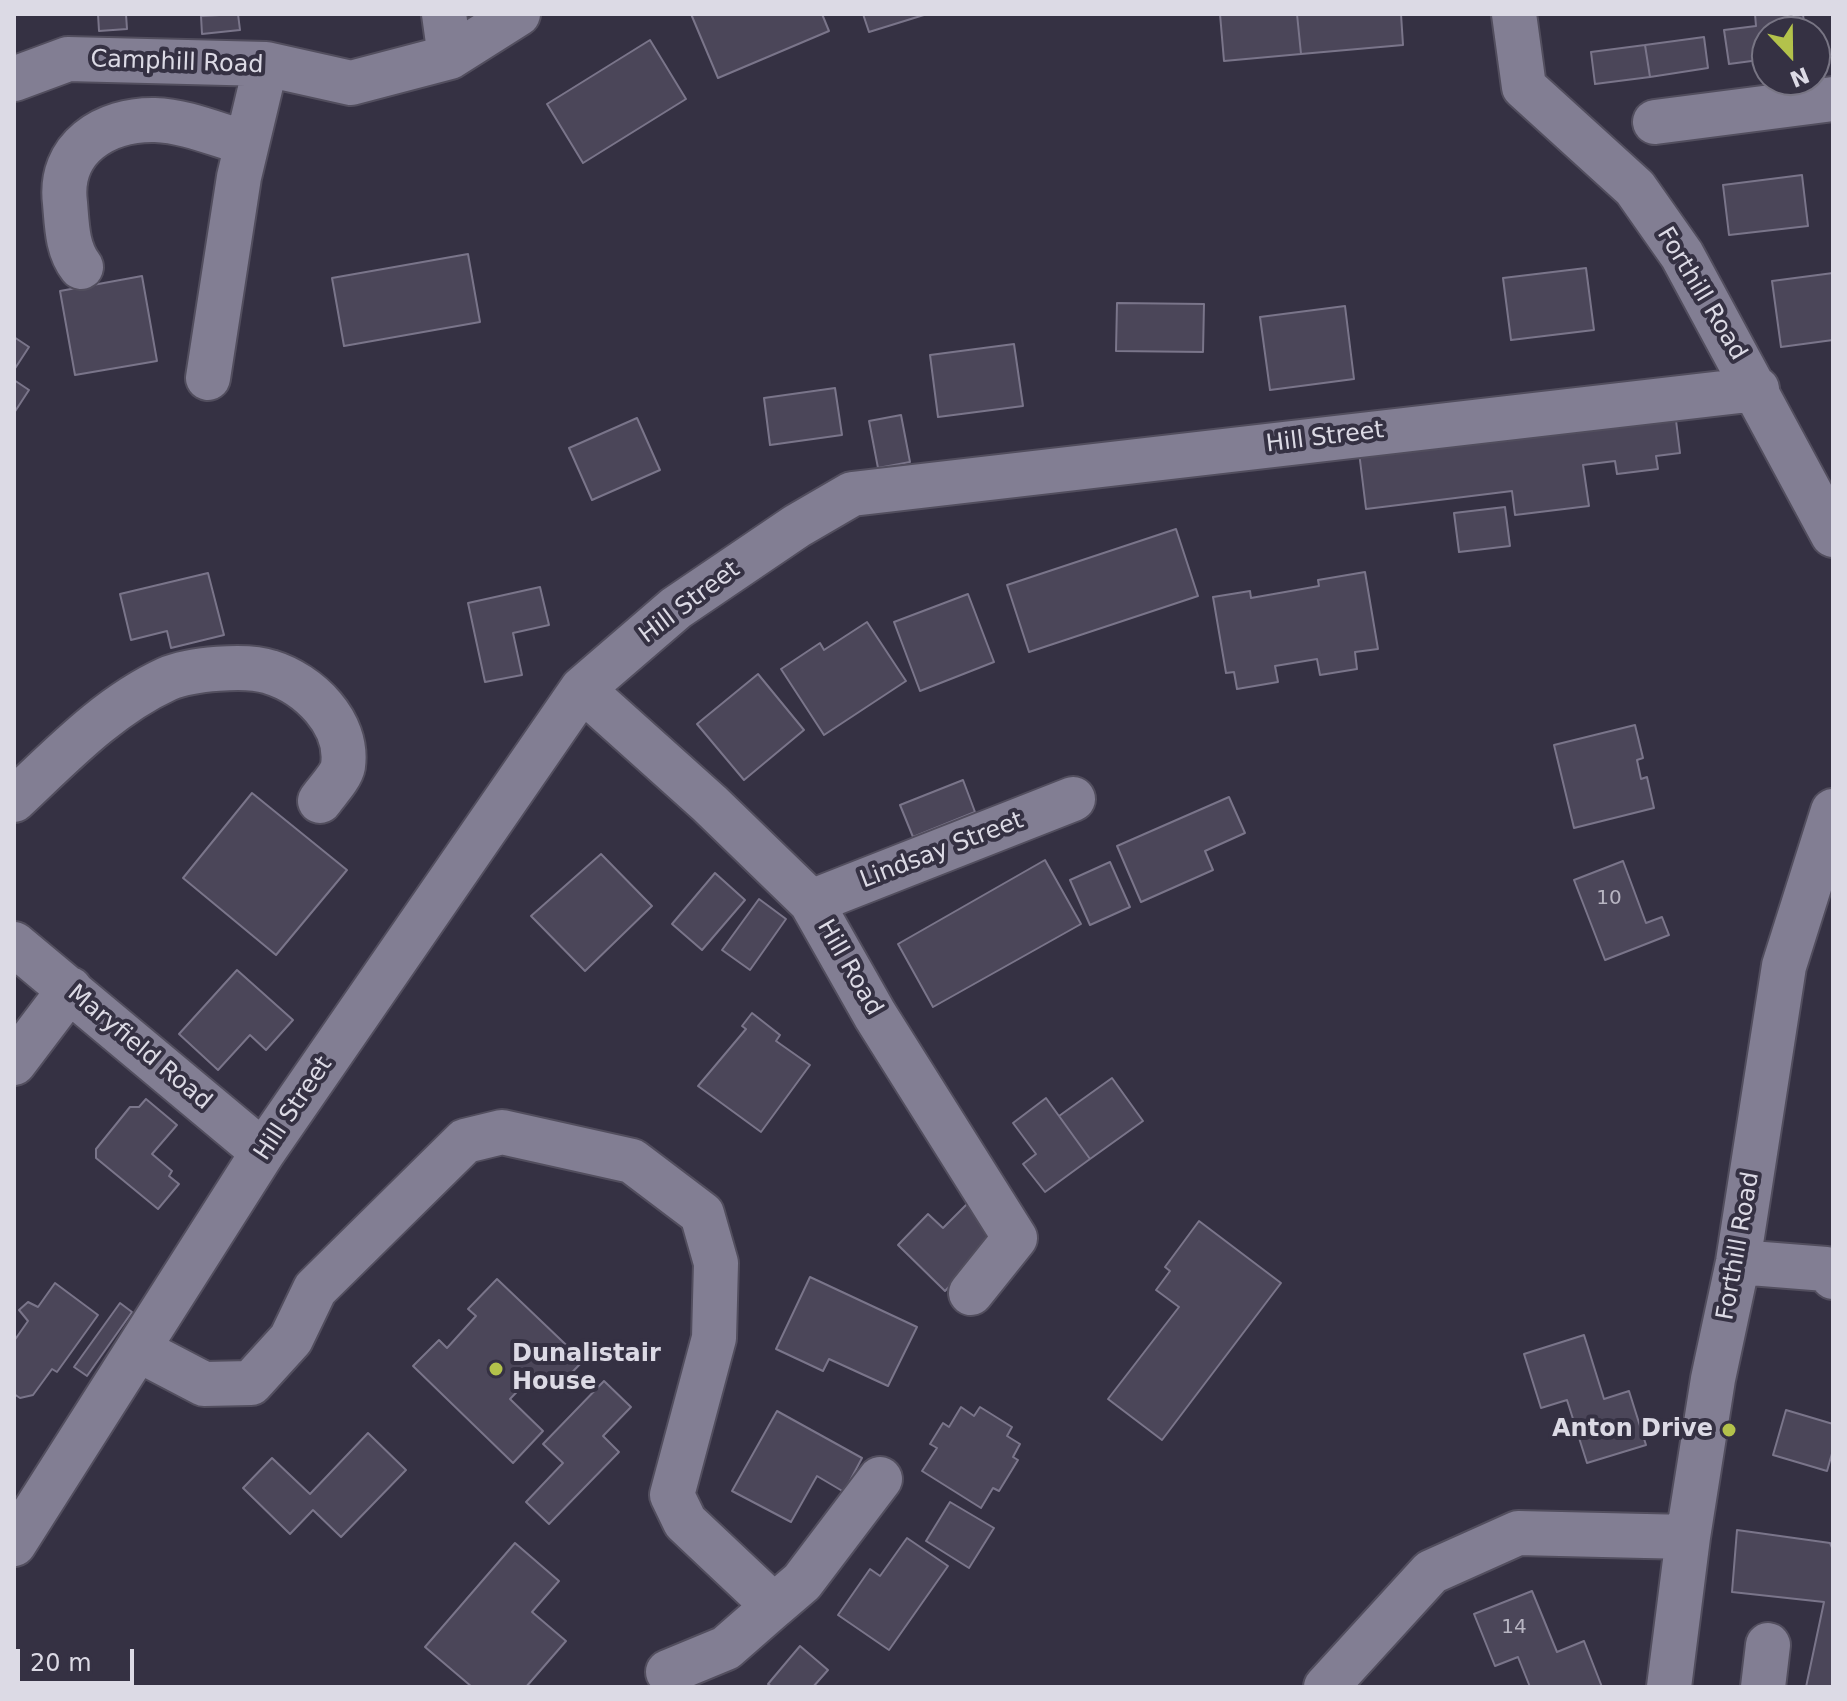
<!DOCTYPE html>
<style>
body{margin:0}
#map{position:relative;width:1847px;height:1701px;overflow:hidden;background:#353143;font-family:"DejaVu Sans",sans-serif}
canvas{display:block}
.frame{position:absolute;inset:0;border:16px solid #dcdae5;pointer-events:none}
.north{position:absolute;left:1751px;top:16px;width:80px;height:80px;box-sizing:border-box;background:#353143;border:2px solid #787584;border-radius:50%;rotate:158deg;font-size:22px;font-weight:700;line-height:32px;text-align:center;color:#dcdae5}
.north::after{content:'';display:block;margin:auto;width:28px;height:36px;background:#b3c24b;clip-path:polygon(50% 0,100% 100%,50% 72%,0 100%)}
.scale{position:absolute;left:16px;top:1649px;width:118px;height:36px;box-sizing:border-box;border:4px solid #dcdae5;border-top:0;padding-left:10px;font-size:24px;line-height:28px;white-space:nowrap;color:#dcdae5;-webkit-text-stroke:6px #353143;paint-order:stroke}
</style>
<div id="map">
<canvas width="1847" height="1701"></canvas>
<div class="frame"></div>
<div class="north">N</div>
<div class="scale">20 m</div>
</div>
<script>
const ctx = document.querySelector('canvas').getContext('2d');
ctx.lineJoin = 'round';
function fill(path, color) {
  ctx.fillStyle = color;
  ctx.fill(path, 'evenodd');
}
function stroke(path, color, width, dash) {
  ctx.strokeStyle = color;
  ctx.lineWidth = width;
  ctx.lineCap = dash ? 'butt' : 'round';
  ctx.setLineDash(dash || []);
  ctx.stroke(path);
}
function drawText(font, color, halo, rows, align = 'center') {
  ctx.font = font + ' "DejaVu Sans",sans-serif';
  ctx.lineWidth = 8;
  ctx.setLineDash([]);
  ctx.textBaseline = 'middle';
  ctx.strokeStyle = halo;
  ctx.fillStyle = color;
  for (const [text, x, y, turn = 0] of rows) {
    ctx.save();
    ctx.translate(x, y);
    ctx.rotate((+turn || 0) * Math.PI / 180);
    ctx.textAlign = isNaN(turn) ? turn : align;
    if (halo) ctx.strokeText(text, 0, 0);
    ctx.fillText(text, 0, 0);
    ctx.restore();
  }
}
const building = new Path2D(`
 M98,14h28l1,15 -28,2z
 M238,14l2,16 -38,4 -1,-18z
 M691,14h131l7,17 -111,47z
 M863,14h64l-58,18z
 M1220,14h77l4,40 -77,7z
 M1297,14h104l2,31 -102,9z
 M1755,14h48l2,18h-38v27l-38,5 -5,-34 32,-4z
 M1704,37l4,31 -58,9 -5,-32z
 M650,40l36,59 -103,64 -36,-59z
 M1645,45l5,32 -55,7 -4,-32z
 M1802,175l6,51 -79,9 -6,-50z
 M468,254l12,68 -136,24 -12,-68z
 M1586,268l8,62 -83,10 -8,-62z
 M1833,273v67l-52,7 -9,-66z
 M142,276l15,85 -82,14 -15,-84z
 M1117,303l87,1 -1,48 -87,-1z
 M1345,306l9,73 -84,11 -10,-73z
 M14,337l15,10 -15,23z
 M1014,344l9,62 -85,11 -8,-62z
 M14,380l15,10 -15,23z
 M835,388l7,47 -72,10 -6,-47z
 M1675,412l5,41 -24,3 2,13 -41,5 -2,-13 -32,4 6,41 -74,9 -3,-24 -146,18 -7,-57z
 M901,415l9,47 -32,6 -9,-47z
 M637,418l23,52 -68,30 -23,-52z
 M1505,507l5,39 -51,6 -5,-39z
 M1176,529l22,67 -169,56 -22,-67z
 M1365,572l13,77 -23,3 2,17 -37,6 -3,-16 -42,7 3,16 -41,7 -3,-17 -8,1 -13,-76 37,-6 1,7 68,-12 -1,-6z
 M208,573l16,62 -53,13 -4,-17 -36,9 -11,-46z
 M540,587l9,38 -36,8 9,42 -37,7 -17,-79z
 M968,594l26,68 -74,29 -26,-69z
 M867,622l39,59 -82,54 -43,-66 39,-26 4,7z
 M758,674l46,56 -60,50 -47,-56z
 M1635,725l8,33 -6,2 4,19 6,-2 7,31 -80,20 -20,-83z
 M963,780l12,32 -62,25 -13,-32z
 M252,793l95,77 -71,85 -93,-77z
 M1229,797l16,36 -40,18 8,19 -72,32 -24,-56z
 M601,854l51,52 -67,65 -54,-55z
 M1045,860l36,64 -148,83 -35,-63z
 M1623,861l23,62 16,-6 7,18 -64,25 -31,-80z
 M1110,862l20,45 -40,18 -20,-45z
 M715,873l30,27 -43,50 -30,-26z
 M759,899l27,20 -36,51 -28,-20z
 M237,970l56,50 -27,30 -16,-15 -32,35 -39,-36z
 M752,1013l28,22 -4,6 34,24 -49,67 -63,-46 48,-57 -4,-3z
 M1112,1078l31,43 -53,38 -31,-43z
 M1046,1098l44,61 -45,33 -22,-28 13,-10 -23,-31z
 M146,1099l31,26 -25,29 20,17 -3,5 10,8 -21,25 -62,-51v-9l34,-42h9z
 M972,1199l31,31 -58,61 -47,-46 30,-31 15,14z
 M1199,1221l82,62 -119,157 -54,-41 71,-92 -23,-17 14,-19 -5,-4z
 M810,1277l107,50 -29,59 -59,-27 -6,12 -47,-22z
 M497,1279l86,82 -28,29 -20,-17 -25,26 33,32 -30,32 -100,-97 26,-26 8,8 29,-32 -8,-7z
 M55,1283l43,32 -41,57 -5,-3 -19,26 -13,3 -6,-4v-53l14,-20 -9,-11 9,-8 10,5z
 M120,1303l12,9 -45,64 -13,-9z
 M1584,1335l20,64 25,-8 17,54 -59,18 -20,-63 -26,8 -17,-54z
 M604,1381l27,26 -28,29 16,16 -70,72 -23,-22 37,-39 -20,-19z
 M961,1407l13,9 6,-9 32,20 -5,9 13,8 -7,13 5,3 -19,31 -6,-3 -12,20 -59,-37 15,-23 -7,-4 13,-21 6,4z
 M1786,1410l47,14v26l-6,21 -54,-16z
 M777,1411l85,47 -18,34 -27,-16 -26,46 -59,-31z
 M368,1433l38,37 -65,67 -28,-27 -23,24 -47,-46 29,-30 38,36z
 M950,1502l44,26 -25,40 -43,-27z
 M1737,1530l93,13 3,7v137h-27l18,-85 -92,-10z
 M907,1538l41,28 -59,84 -51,-35 32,-46 10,7z
 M515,1543l44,38 -27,31 34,29 -40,46h-54l-47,-40z
 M1532,1591l25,61 27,-11 18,46h-72l-12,-30 -23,9 -21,-52z
 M800,1646l28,24 -15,17h-41l-4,-3z`);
fill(building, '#4b4659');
stroke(building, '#7a758a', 2);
const minor = new Path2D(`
 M444,14l6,43
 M1514,14l10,73 111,101 47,67 151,280
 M14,79l54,-20 198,5 85,19 99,-26 68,-43
 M1655,122l178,-23
 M81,267c-14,-18 -14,-41 -16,-64 -7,-55 40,-84 90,-83 31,1 62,15 91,23
 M208,378l31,-201 27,-113
 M582,689l128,115 101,98 64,113 140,223 -44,55
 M14,800c47,-44 94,-94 153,-121 23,-10 79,-15 103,-7 39,12 79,51 73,94 -2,11 -17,26 -23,35
 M811,902l262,-103
 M14,944l249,208
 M14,1063l56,-74
 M1738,1262l88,7 7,8
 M139,1350l65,34 47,-1 40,-44 24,-50 150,-148 37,-9 130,29 70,53 14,49 -2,75 -42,157 13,27 89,84 -48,42 -58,24
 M14,1544l249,-392 319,-463 94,-81 121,-82 55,-32 905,-105
 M774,1606l28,-24 78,-103
 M1326,1687l105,-115 87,-39 170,4
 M1669,1687l19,-150 25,-158 25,-117 46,-296 49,-155
 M1763,1687l5,-42`);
stroke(minor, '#524e5e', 48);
stroke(minor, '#827e93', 44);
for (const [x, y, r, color] of [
 [496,1369,8,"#b3c24b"],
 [1729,1430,8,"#b3c24b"]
]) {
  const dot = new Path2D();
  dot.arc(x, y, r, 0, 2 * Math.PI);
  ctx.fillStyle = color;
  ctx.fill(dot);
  stroke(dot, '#353143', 3);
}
drawText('20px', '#b8b5c2', null, [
 ["10",1609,899],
 ["14",1514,1628]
]);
drawText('24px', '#dcdae5', '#353143', [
 ["Camphill Road",177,63,2],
 ["Forthill Road",1701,294,59],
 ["Hill Street",1325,438,-7],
 ["Hill Street",690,603,-37],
 ["Lindsay Street",942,851,-21],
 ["Hill Road",849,968,60],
 ["Maryfield Road",139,1048,40],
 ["Hill Street",294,1109,-56],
 ["Forthill Road",1739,1246,-80]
]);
drawText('bold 24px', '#dcdae5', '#353143', [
 ["Dunalistair",512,1355],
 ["House",512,1383],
 ["Anton Drive",1713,1430,"right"]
], 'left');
</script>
